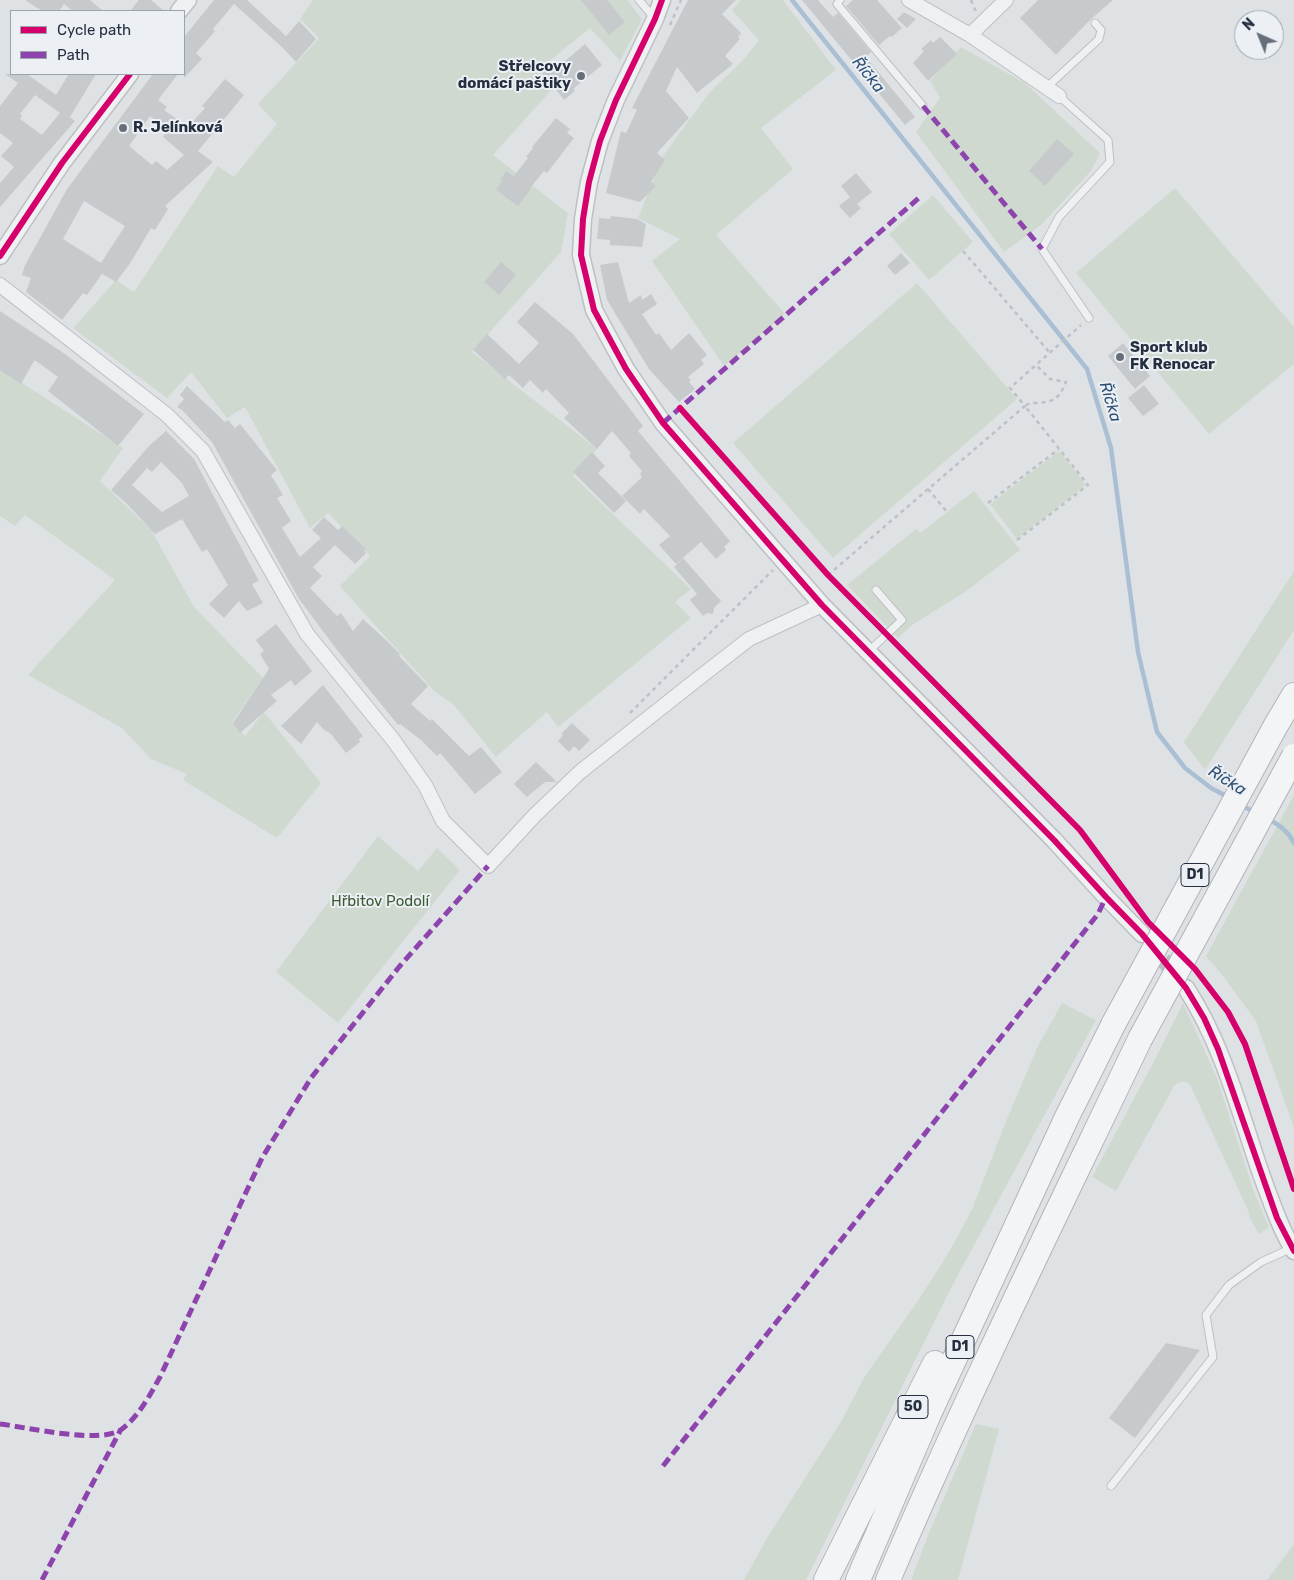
<!DOCTYPE html>
<meta charset="utf-8">
<style>
body{margin:0}
#map{position:relative;width:1294px;height:1580px;overflow:hidden;background:#dfe2e5;font-family:Rubik,sans-serif}
canvas{display:block}
.legend{position:absolute;left:10px;top:10px;width:175px;height:65px;box-sizing:border-box;background:#ecf0f5;border:1px solid #9ca3ac;margin:0;padding:6px 9px;list-style:none;font-size:15px;color:#252f3f}
.legend li{display:flex;align-items:center;gap:10px;height:25px}
.legend b{width:25px;border:1px solid #9ca3ac}
.north{position:absolute;left:1234px;top:10px;width:50px;height:50px;box-sizing:border-box;background:#ecf0f5;border:1px solid #9ca3ac;border-radius:50%;rotate:316deg;font-size:14px;font-weight:700;line-height:20px;text-align:center;color:#252f3f}
.north::after{content:'';display:block;margin:auto;width:18px;height:22px;background:#666e79;clip-path:polygon(50% 0,100% 100%,50% 72%,0 100%)}
</style>
<div id="map">
<canvas width="1294" height="1580"></canvas>
<ul class="legend">
<li><b style="height:6px;background:#d6006c"></b>Cycle path</li>
<li><b style="height:6px;background:#8e44ad"></b>Path</li>
</ul>
<div class="north">N</div>
</div>
<script>
const ctx = document.querySelector('canvas').getContext('2d');
ctx.lineJoin = 'round';
function fill(path, color) {
  ctx.fillStyle = color;
  ctx.fill(path, 'evenodd');
}
function stroke(path, color, width, dash) {
  ctx.strokeStyle = color;
  ctx.lineWidth = width;
  ctx.lineCap = dash ? 'butt' : 'round';
  ctx.setLineDash(dash || []);
  ctx.stroke(path);
}
function drawText(font, color, halo, rows, align = 'center') {
  ctx.font = font + ' Rubik,sans-serif';
  ctx.lineWidth = 4;
  ctx.setLineDash([]);
  ctx.textBaseline = 'middle';
  ctx.strokeStyle = halo;
  ctx.fillStyle = color;
  for (const [text, x, y, turn = 0] of rows) {
    ctx.save();
    ctx.translate(x, y);
    ctx.rotate((+turn || 0) * Math.PI / 180);
    ctx.textAlign = isNaN(turn) ? turn : align;
    if (halo) ctx.strokeText(text, 0, 0);
    ctx.fillText(text, 0, 0);
    ctx.restore();
  }
}
fill(new Path2D(`
 M313,0h314l15,19 -22,42 -30,-33 -49,40 13,19 -61,68 75,58 -7,39 -89,100 125,97 -24,27 118,113 -16,13 16,16 -133,109 -11,-15 -51,45 -43,-53 -18,-12 -95,-106 30,-30 -42,-43 -18,15 -65,-121 -18,11 -36,-46 -24,26 -94,-70 43,-48 18,12 84,-126 16,11 43,-53 -19,-20 61,-66 -19,-19z
 M741,0h42l53,70 -75,58 32,41 -77,66 69,79 -61,52 -72,-105 28,-22 -42,-21 25,-62 46,-63 35,-34 15,-19 -27,-30z
 M961,47l64,36 75,70 -9,18 -50,54 -37,27 -88,-120 24,-34 -10,-17z
 M1175,188l119,139v37l-85,70 -133,-161z
 M933,195l40,47 -44,38 -40,-46z
 M917,283l100,116 -184,159 -100,-115z
 M0,369l123,79 -23,33 51,49 43,77 69,71 -30,43 12,15 19,-24 57,71 -44,55 -94,-58 4,-6 -36,-15 -29,-31 -94,-53 87,-95 -90,-65 -10,11 -15,-10z
 M1059,451l27,34 -69,54 -27,-35z
 M974,491l46,59 -55,42 -53,33 -14,13 -51,-53 69,-56 4,4z
 M1294,571v59l-89,140 -21,-28z
 M1294,795v333l-38,-107 -33,-45 -17,-20z
 M378,836l40,35 19,-23 23,22 -122,153 -62,-51z
 M1062,1003l34,17 -144,266 -146,294h-62l23,-42 75,-118 23,-44 50,-71 26,-40 17,-29 15,-29 33,-86 32,-75z
 M1183,1003l34,75 36,111 16,38 -10,7 -8,-14 -4,-12 -55,-119c-4,-9 -11,-10 -18,-3l-58,105 -24,-14 61,-114z
 M976,1424l23,5 -41,151h-47l19,-50z
 M1294,1544v36h-27z`), '#d0d9cf');
stroke(new Path2D(`
 M792,0l295,369 24,79 27,204 19,80 28,36 26,20 17,9
 M1241,805l15,8
 M1268,819c10,5 21,13 26,24`), '#aabfd3', 4.5);
fill(new Path2D(`
 M25,0h65l13,11h-30l-9,-7 -5,7h-17z
 M139,0h12l13,11h-34z
 M214,0h33l39,36 13,-15 17,18 -20,23 -14,-15 -48,-43 -21,25 2,2 -19,22 6,6 -18,19v-41z
 M581,0h26l18,22 -16,13z
 M688,0h48l-14,14 19,19 -3,4 2,2 -15,17 8,8 -36,29 -20,-26 -11,24 23,27 -32,35 8,7 -14,22 5,4 -16,16 -34,-9 15,-62 5,2 11,-23 -5,-2z
 M802,0h16l15,17 5,-4 33,39 -5,5 49,60 -10,8z
 M853,0h24l25,28 -10,9 -2,-1 -11,9 -33,-39z
 M1038,0h75l-22,19 -35,36 -36,-37z
 M904,12l12,7 -9,9 -10,-9z
 M940,37l17,17 -29,27 -15,-18 11,-12 -3,-2 10,-9 2,3z
 M585,44l17,21 -29,24 2,2 -11,9 -22,-28 11,-9 4,5z
 M5,74h22l29,21 13,-21h27l-26,43 5,4 -75,86v-24l14,-16 -13,-11 12,-13 -13,-10v-27l18,-23zM35,95l25,18 -18,22 -22,-16 2,-3 -2,-2z
 M153,74h25l-20,26 9,7 -3,3 24,17 17,-19 -3,-2 23,-27 19,16 -46,56 15,11 -48,44 3,3 -13,21 -4,-2 -20,34 -15,20 -14,-8 -15,21 -4,-2 -21,27 -36,-28 5,-14 -9,-3 3,-10 42,-76zM150,116l18,13 -5,8 21,18 -17,15 -11,-9 -4,4 -23,-19zM84,201l41,25 -24,37 -38,-24z
 M556,118l14,11 -3,4 7,5 -27,35 -3,-2 -14,17 1,1 -13,17 -22,-16 6,-9 -2,-1 6,-9 8,5 14,-18 -2,-1 7,-9 -1,-1z
 M1057,139l17,15 -29,32 -16,-15z
 M856,173l16,19 -15,12 4,4 -11,10 -11,-12 11,-9 -9,-11z
 M611,216l26,3 9,5 -4,23 -32,-2v-5l-13,-1 2,-21 11,1z
 M901,253l9,10 -15,12 -8,-9z
 M501,262l15,13 -17,20 -15,-13z
 M618,262l11,41 12,-8 1,5 9,-6 6,10 -15,10 14,21 3,-2 12,17 18,-17 18,22 -6,5 3,4 -16,13 3,3 -2,2 6,7 -16,13 -30,-33 -42,-69 -7,-35z
 M535,302l38,32 70,92 -5,5 92,110 -6,6 2,3 -10,9 -15,-17 -25,22 -17,-19 11,-9 -26,-27 -4,5 -18,-18 20,-19 -2,-3 2,-3 -13,-15 2,-3 -19,-22 -15,18 -33,-31 5,-5 -23,-24 -3,4 -13,-13 -7,8 -14,-13 -4,4 -32,-29 14,-16 32,30 20,-21 -22,-21z
 M0,311l65,43 79,60 -26,32 -70,-55 10,-14 -22,-16h-2l-13,23 -21,-14z
 M1123,343l27,33 -15,13 -27,-33z
 M1144,385l15,19 -16,12 -15,-18z
 M187,386l38,36 3,-2 7,8 5,-4 37,46 -6,5 12,20 -6,3 14,23 -9,7 18,29 21,-19 -9,-8 12,-13 14,13 4,-4 24,23 -2,2 2,2 -11,11 -20,-19 -22,22 9,9 -12,12 23,24 4,4 4,-3 12,18 10,-12 25,23 12,12 -1,2 29,30 -17,18 19,17 2,-2 37,37 12,-9 21,25 -27,22 -35,-41 -3,3 -16,-16 -21,-16 -2,1 -61,-75 -38,-51 -87,-157 -30,-32 -5,-3 7,-8 -4,-4z
 M166,431l28,28 65,122 -7,3 11,19 -16,8 -8,-10 -15,17 -15,-14 19,-19 -21,-36 -5,3 -20,-33 -27,15 -29,-31 -15,-13 38,-44zM161,462l21,21 7,13 -27,16 -30,-27 15,-17 5,4z
 M592,452l13,14 -7,7 28,28 -12,12 -41,-41z
 M683,558l38,43 -7,7 -1,6 -6,-1 -4,3 -13,-16 7,-6 -23,-27z
 M276,624l36,47 -17,15 -4,-6 -20,15 6,6 -37,32 -7,-10 36,-54 -9,-15 4,-3 -8,-11z
 M323,685l40,51 -4,3 1,3 -14,11 -15,-19 -8,-5 -6,-7 -16,22 -20,-18z
 M572,723l18,17 -11,11 -5,-5 -5,6 -11,-11 5,-6 -2,-1z
 M536,762l21,20h-12l-18,15 -13,-13z
 M1166,1343l34,7 -65,88 -26,-20z`), '#c7cacd');
stroke(new Path2D(`
 M1148,941l32,39`), '#babec4', 16, [16, 8]);
const service = new Path2D(`
 M639,0l16,19
 M840,0l-3,4 86,102
 M1047,87l52,-48 2,-9 -6,-7
 M1059,96l49,44 2,22 -51,55 -17,32 47,69
 M869,651l33,-31 -26,-30
 M1111,1486l102,-129 -7,-42 23,-30 32,-23 31,-14`);
const minor = new Path2D(`
 M909,0l61,35 36,-35
 M970,35l89,61
 M0,285l167,130 36,36 104,183 87,107 31,44 18,36 45,45 47,-51 45,-43 115,-91 54,-42 73,-34`);
const tertiary = new Path2D(`
 M662,0l-7,19 -39,81 -16,41 -11,41 -6,37 -2,36 13,55 32,59 37,54 159,182 232,235 52,57 36,37
 M179,11l9,-11
 M0,256l62,-93 68,-89
 M1186,988c36,55 53,121 74,183 10,27 19,55 34,80`);
const motorway = new Path2D(`
 M1275,727l19,-32
 M826,1580l109,-217
 M858,1580l71,-166 138,-297 47,-94
 M888,1580c78,-183 166,-361 252,-541`);
stroke(service, '#bdc0c3', 9);
stroke(minor, '#bdc0c3', 16);
stroke(tertiary, '#bdc0c3', 19);
stroke(motorway, '#b1b5ba', 26);
stroke(new Path2D(`
 M971,0l5,12
 M670,25l11,-25
 M963,251l87,102
 M928,489l19,23
 M988,503l71,-54
 M1017,540l71,-55 -63,-79c4,-3 7,-3 12,-3 18,-1 22,-5 29,-21l-16,-3 -14,-14
 M828,575l197,-169 -15,-18 71,-63
 M630,713l143,-143`), '#bec0c5', 2.5, [4, 4]);
stroke(service, '#eef0f2', 7);
stroke(minor, '#eef0f2', 14);
stroke(tertiary, '#eef0f2', 16);
stroke(motorway, '#f3f4f5', 24);
const motorwayBridge = new Path2D(`
 M1114,1023l161,-296
 M1140,1039l154,-283`);
stroke(motorwayBridge, '#b1b5ba', 26, []);
stroke(motorwayBridge, '#f3f4f5', 24);
stroke(new Path2D(`
 M923,106l119,143
 M663,423l258,-227
 M0,1424c26,3 102,21 122,5 17,-13 28,-34 38,-52l102,-219 49,-80 88,-111 89,-101
 M663,1466l435,-552 8,-17
 M42,1580l78,-149`), '#8e44ad', 5, [10, 5]);
stroke(new Path2D(`
 M662,0l-7,19 -39,81 -16,41 -11,41 -6,37 -2,36 13,55 32,59 37,54 159,182 232,235 52,57 36,37 44,54 18,30 14,31 59,169 17,33
 M0,256l62,-93 68,-89
 M680,408l148,167 252,255 68,92 47,47 33,43 17,32 49,145`), '#d6006c', 6);
for (const [x, y, r, color] of [
 [581,76,5,"#666e79"],
 [123,128,5,"#666e79"],
 [1120,357,5,"#666e79"]
]) {
  const dot = new Path2D();
  dot.arc(x, y, r, 0, 2 * Math.PI);
  ctx.fillStyle = color;
  ctx.fill(dot);
  stroke(dot, '#ecf0f5', 2);
}
for (const [x, y, w] of [
 [1195,875,28],
 [960,1347,28],
 [913,1407,30]
]) {
  const box = new Path2D();
  box.roundRect(x - w / 2, y - 11.5, w, 23, 4);
  ctx.fillStyle = '#ecf0f5';
  ctx.fill(box);
  stroke(box, '#252f3f', 1);
}
drawText('bold 14px', '#252f3f', null, [
 ["D1",1195,875],
 ["D1",960,1347],
 ["50",913,1407]
]);
drawText('bold 15px', '#252f3f', '#ecf0f5', [
 ["Střelcovy",571,67,"right"],
 ["domácí paštiky",571,84,"right"],
 ["R. Jelínková",133,128],
 ["Sport klub",1130,348],
 ["FK Renocar",1130,365]
], 'left');
drawText('15px', '#3a5b31', '#ecf0f5', [
 ["Hřbitov Podolí",380,902]
]);
drawText('italic 16px', '#2d4f75', '#ecf0f5', [
 ["Říčka",868,75,51],
 ["Říčka",1110,402,73],
 ["Říčka",1227,781,32]
]);
</script>
